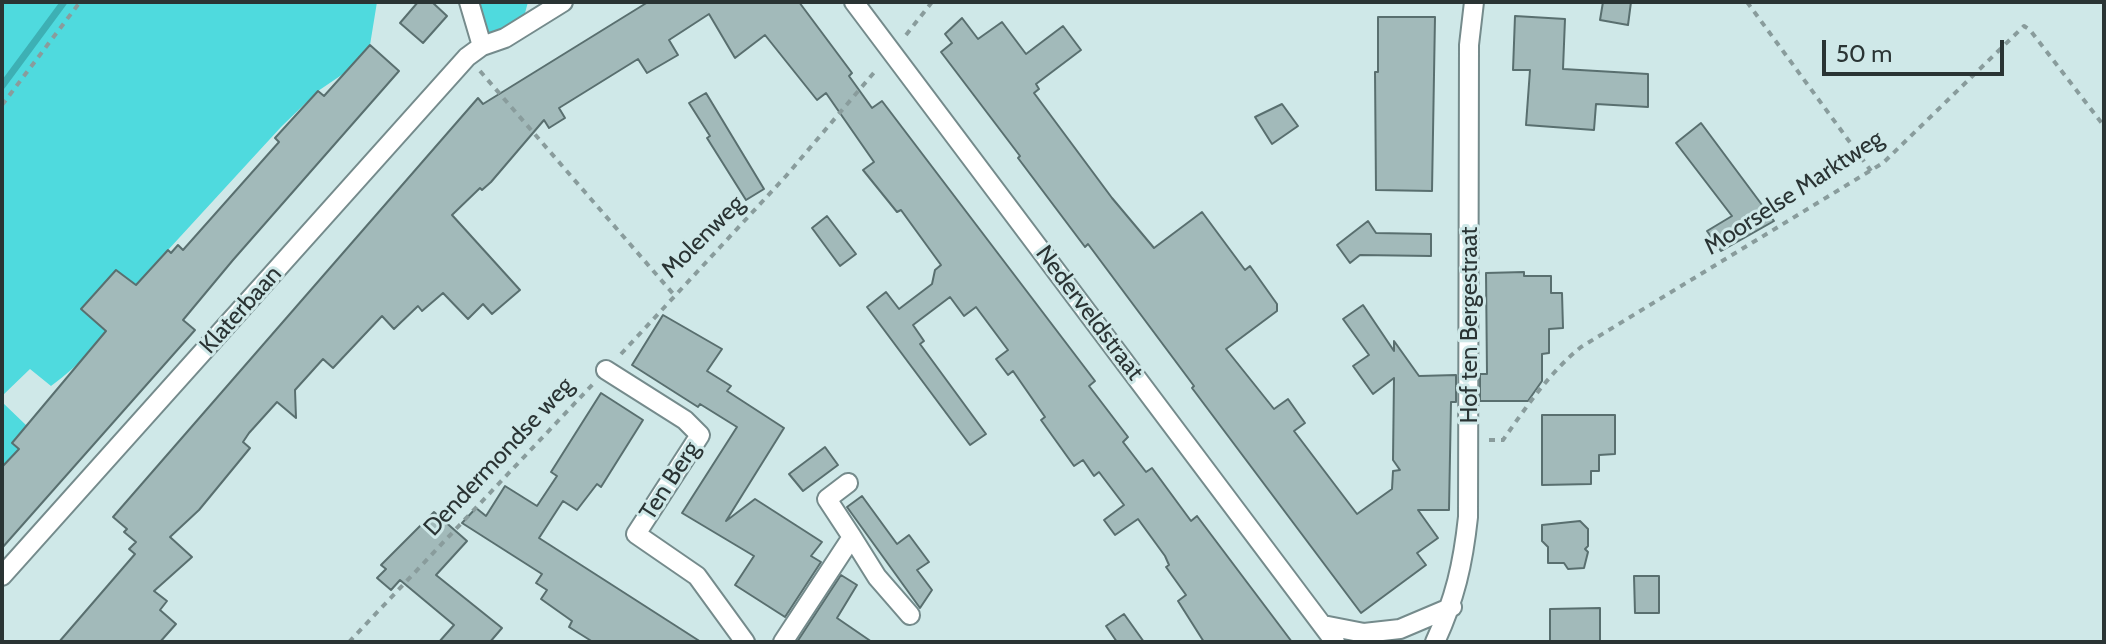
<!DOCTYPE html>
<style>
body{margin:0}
#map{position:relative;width:2106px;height:644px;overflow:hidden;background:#cfe8e8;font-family:Cabin,sans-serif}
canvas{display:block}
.frame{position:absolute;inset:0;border:4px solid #2a3434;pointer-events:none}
.scale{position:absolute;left:1822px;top:40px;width:182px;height:36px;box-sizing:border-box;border:4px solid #2a3434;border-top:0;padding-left:10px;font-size:24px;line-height:28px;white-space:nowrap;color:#2a3434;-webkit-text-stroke:6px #cfe8e8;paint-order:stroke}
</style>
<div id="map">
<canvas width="2106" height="644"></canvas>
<div class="frame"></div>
<div class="scale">50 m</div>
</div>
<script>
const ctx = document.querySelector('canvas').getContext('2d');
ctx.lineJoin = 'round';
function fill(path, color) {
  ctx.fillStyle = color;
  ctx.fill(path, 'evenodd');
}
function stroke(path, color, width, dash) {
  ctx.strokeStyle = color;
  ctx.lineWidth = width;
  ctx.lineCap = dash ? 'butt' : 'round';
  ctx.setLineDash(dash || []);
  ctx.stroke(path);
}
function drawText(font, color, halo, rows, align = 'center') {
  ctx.font = font + ' Cabin,sans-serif';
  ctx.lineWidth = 6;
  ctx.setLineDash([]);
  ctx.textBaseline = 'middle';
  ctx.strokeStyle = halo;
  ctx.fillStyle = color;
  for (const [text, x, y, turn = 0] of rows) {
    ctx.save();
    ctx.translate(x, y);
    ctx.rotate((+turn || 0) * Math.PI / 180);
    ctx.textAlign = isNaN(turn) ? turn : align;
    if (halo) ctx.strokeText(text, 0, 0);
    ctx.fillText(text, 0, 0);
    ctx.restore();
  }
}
fill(new Path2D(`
 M2,2h375l-7,43 -24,27 -28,19 -37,36 -113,123c-16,18 -24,39 -38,57 -23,28 -50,58 -79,79l-21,-17 -28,27z
 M469,2h59l-7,26 -39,18z
 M2,402l25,24 -15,17 7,6 -17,17z`), '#4fdade');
stroke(new Path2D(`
 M2,86l62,-84`), '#3db0b4', 7);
const building = new Path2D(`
 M418,2h14l15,14 -24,27 -23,-20z
 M648,2h151l53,71 -3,3 23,32 10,-7 213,280 -6,5 39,51 -5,5 23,30 6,-4 39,53 6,-5 95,126h-88l-26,-41 8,-6 -20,-28 3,-2 -4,-9 -27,-37 -23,16 -11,-15 20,-15 -25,-33 -5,4 -11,-16 -9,6 -33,-46 4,-3 -32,-46 -5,4 -12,-16 12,-9 -32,-43 -12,9 -14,-19 -37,28 11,16 -4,3 66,90 -16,11 -103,-138 19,-15 13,17 33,-25 3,-14 6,-5 -40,-55 -4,2 -34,-42 11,-8 -48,-69 -9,7 -52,-65 -30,23 -26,-44 -40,26 9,15 -31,18 -9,-14 -79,49 6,10 -16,10 -5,-8 -53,62 -9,8 -2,-2 -28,27 68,75 -28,24 -9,-10 -15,15 -25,-26 -21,18 -4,-5 -24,23 -12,-13 -49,52 -10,-9 -28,31 1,28 -19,-16 -28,31 -6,9 7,6 -51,62 -29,27 22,20 -38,34 13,10 -7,9 16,14 -16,18h-101l76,-88 -6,-5 7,-7 -12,-10 3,-3 -14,-12 365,-419 5,6z
 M1603,2h28l-3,23 -28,-5z
 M1515,16l50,3 -2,50 85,5v33l-52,-3 -2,26 -68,-5 4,-55h-17z
 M1378,17h57l-3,174 -56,-1 -1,-118h3z
 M962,18l16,21 24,-17 24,32 37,-28 18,24 -45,34 3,5 -5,4 78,105 42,50 48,-36 43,58 5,-4 27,38v7l-51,38 48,60 14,-10 17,24 -11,8 63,83 35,-25 1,-18 7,-1 -7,-10 1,-82 -21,16 -20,-28 16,-11 -26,-36 20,-14 31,46v-10l25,35 37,-1v27h-5l-2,108h-31l20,28 -21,15 9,12 -65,48 -169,-225 2,-2 -106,-142 -3,3 -67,-89 2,-2 -79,-104 11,-9 -7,-9z
 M370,45l29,26 -166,189 -50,60 12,10 -193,218v-81l17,-18 -7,-6 94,-112 -25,-22 35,-39 20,15 32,-35 3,3 7,-8 5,5 96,-108 -4,-4 43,-47 6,5z
 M706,93l58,96 -18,11 -39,-62 3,-2 -21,-33z
 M1282,104l16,22 -26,18 -17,-27z
 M1701,123l73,98 -53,30 -14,-20 25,-15 -56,-73z
 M827,216l29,38 -16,12 -28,-38z
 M1368,221l8,12 55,1v22l-71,-1 -10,8 -13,-18z
 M1524,272v4h27v17h11l1,35 -14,1v24l-7,1v27l-14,20h-48v-27h7l-1,-101z
 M663,315l59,34 -15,22 24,15 -4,5 57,37 -58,93 29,-22 67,43 -11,14 10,6 -36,55 -50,-32 19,-29 -72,-43 55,-86 -37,-23 -2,3 -66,-42z
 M601,393l42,27 -42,67 -4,-3 -20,26 -14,-9 -24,37 162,104h-108l-24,-15 3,-6 -31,-22 6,-9 -11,-7 6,-9 -80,-51 14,-15 10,8 19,-30 32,20 20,-30 -6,-4z
 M1542,415h73v39l-16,1v16h-8v13l-49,1z
 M825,447l13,18 -35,26 -14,-17z
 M862,496l35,48 12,-9 20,27 -12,8 15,20 -12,18 -73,-101z
 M434,512l33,29 -31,34 66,53 -12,14h-51l15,-17 -54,-45 -9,10 -14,-12 9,-9 -5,-4z
 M1580,521l8,8v17l-3,3 3,3 -4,16 -16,1 -4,-6h-16v-16l-6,-6v-16z
 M841,575l16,10 -20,33 35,24h-75z
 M1634,576h25v37h-24z
 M1600,608v34h-50v-33z
 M1124,614l20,28h-27l-11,-16z`);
fill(building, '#a2baba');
stroke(building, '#596f6f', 2);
const minor = new Path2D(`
 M469,2l13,44
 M854,2l481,640
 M606,370l79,50 15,15 -64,99 61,42 48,66
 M852,537l25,40 33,38
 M2,576l465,-519 15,-11 23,-8 58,-36
 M1323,625l41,8 36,-4 52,-22
 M783,642l69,-105 -25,-38 21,-16
 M1435,642c20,-43 28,-78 33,-125l1,-472 5,-43`);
stroke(minor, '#758b8c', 22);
stroke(new Path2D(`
 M1747,2l124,169
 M906,35l26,-33
 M480,71l195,225
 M2,105l78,-103
 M621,354l165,-178 91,-107
 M1489,440h14c24,-34 46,-67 78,-93l302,-184 141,-137 6,4 74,96
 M349,642l244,-258`), '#899c9c', 4, [6, 6]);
stroke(minor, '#fff', 18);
drawText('24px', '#2a3434', '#cfe8e8', [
 ["Moorselse Marktweg",1794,193,-33],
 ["Molenweg",703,237,-45],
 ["Klaterbaan",241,310,-48],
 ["Nederveldstraat",1089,313,53],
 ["Hof ten Bergestraat",1470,325,-90],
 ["Dendermondse weg",499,457,-47],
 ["Ten Berg",670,481,-57]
]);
</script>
